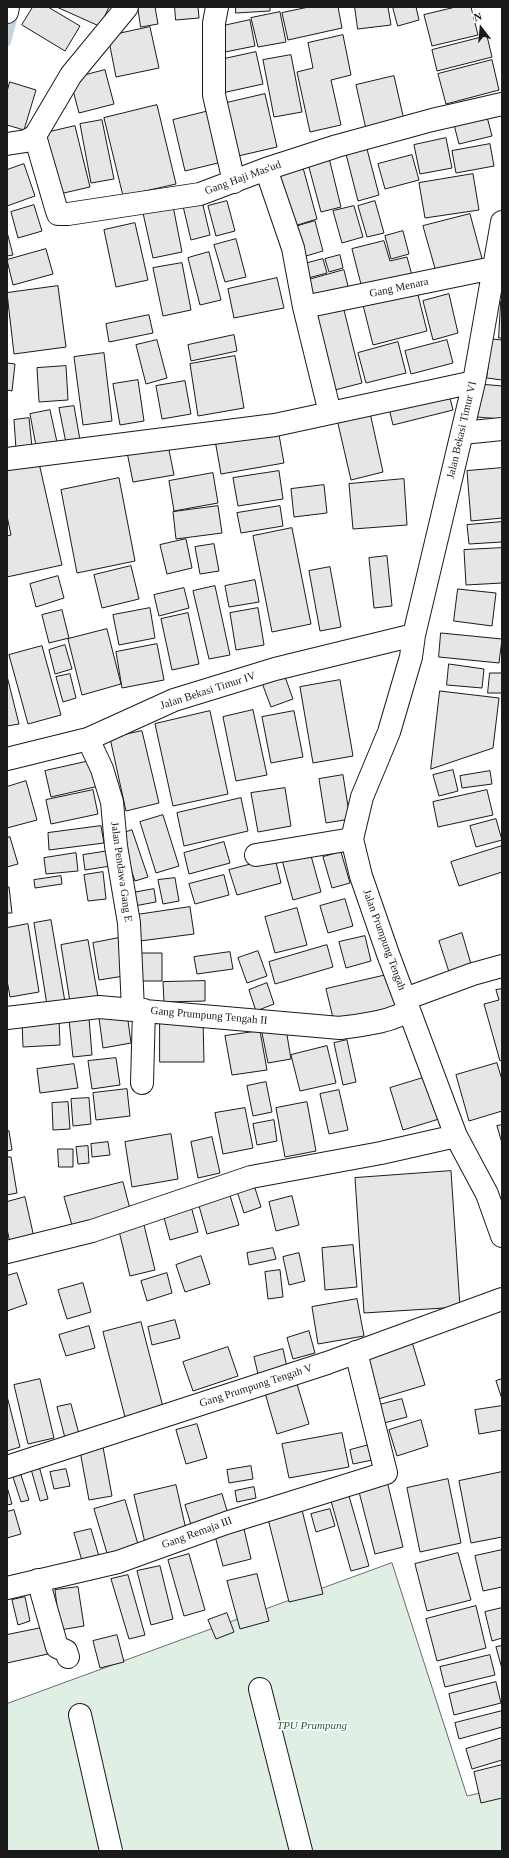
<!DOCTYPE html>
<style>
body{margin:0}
#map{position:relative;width:509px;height:1858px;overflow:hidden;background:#fff;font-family:"Times New Roman",serif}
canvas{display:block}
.frame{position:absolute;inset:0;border:8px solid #1a1a1a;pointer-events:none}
.north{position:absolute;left:461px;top:8px;width:40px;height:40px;-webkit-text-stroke:3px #fff;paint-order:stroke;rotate:344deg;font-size:11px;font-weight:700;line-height:16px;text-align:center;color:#1a1a1a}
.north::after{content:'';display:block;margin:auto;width:14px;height:18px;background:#1a1a1a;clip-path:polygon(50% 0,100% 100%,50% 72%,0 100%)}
</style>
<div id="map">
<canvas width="509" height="1858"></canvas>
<div class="frame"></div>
<div class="north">N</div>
</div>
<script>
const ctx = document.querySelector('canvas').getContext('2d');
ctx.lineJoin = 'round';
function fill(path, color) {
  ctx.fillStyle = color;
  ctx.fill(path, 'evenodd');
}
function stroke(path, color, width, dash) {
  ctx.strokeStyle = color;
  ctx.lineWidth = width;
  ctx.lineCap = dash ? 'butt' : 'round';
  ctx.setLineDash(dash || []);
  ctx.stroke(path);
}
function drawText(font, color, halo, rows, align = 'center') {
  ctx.font = font + ' "Times New Roman",serif';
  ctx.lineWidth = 3;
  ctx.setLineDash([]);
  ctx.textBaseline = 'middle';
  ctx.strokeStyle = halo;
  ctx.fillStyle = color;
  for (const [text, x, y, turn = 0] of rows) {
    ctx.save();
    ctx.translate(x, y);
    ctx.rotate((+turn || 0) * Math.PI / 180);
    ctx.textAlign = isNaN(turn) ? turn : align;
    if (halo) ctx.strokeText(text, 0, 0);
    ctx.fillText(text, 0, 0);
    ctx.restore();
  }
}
const green = new Path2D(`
 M392,1563l75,233 35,-8v63h-495v-147z`);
fill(green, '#e0efe3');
stroke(green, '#6a6a6a', 1);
stroke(new Path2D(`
 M7,42l8,-30`), '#c6d2dc', 8);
const building = new Path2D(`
 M33,7h15l32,19 -15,25 -43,-26z
 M57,7h52l-9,19z
 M138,7h17l3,17 -17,3z
 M175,7h23l1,11 -23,2z
 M236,7h34v4l-34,2z
 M309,7h29l4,21 -54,12 -6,-27z
 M355,7h33l3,18 -33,4z
 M393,7h23l3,13 -21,6z
 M456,7h15l7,28 -46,11 -8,-31z
 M280,12l6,30 -28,5 -7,-29z
 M250,20l5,26 -35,7 -6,-25z
 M150,27l9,41 -43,9 -8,-41z
 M343,35l8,40 -20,5 10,45 -31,7 -13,-60 16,-4 -5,-25z
 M487,36l5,21 -55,14 -5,-21z
 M256,52l7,32 -41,9 -7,-32z
 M291,55l11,57 -28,5 -11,-57z
 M492,60l7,30 -53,14 -8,-30z
 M105,70l9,34 -35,9 -9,-34z
 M394,76l10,44 -38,9 -10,-44z
 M10,82l26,8 -12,40 -17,-5v-33z
 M265,94l12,53 -43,10 -12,-53z
 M157,105l19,79 -53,12 -19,-78z
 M485,109l7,27 -33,8 -7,-27z
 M209,111l13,51 -37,9 -12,-51z
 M102,120l12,59 -23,4 -11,-59z
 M75,126l15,61 -35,8 -14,-61z
 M446,138l6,30 -32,6 -6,-29z
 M490,144l4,22 -38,7 -4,-22z
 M367,149l12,46 -21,6 -12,-47z
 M328,154l13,53 -20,5 -14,-52z
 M412,155l7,25 -34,9 -7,-25z
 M24,164l11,32 -28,10v-36z
 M302,164l15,55 -26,8 -16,-55z
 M473,174l6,36 -54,8 -6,-35z
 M202,201l8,34 -19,5 -8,-34z
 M227,201l8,30 -19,5 -8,-30z
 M375,201l9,32 -17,4 -9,-31z
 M34,205l8,26 -24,7 -7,-26z
 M173,206l9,46 -29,6 -10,-45z
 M354,206l9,31 -21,6 -9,-32z
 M470,214l14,52 -46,13 -15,-53z
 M315,221l8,30 -24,7 -8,-30z
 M135,223l13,57 -32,7 -12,-57z
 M403,231l6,23 -18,5 -6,-23z
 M7,232l6,23 -6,1z
 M236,239l10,38 -21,5 -11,-37z
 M384,241l6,20 17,-4 6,22 -50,13 -11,-43z
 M46,249l7,25 -40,11 -6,-25z
 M209,252l12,48 -21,5 -12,-47z
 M340,255l3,13 -14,4 -4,-13z
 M323,259l4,14 -19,5 -4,-14z
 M182,263l9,47 -28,6 -10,-48z
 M344,270l6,24 -35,9 -7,-23z
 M277,278l7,30 -50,10 -6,-29z
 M58,286l8,61 -52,7 -7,-61z
 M416,287l11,44 -54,14 -11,-44z
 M449,294l9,39 -25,7 -10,-39z
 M501,301l1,1v36h-3z
 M343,306l19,77 -31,8 -20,-77z
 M149,315l4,18 -44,9 -3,-18z
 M234,335l3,16 -46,10 -3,-16z
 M492,339l10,1v40l-15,-2z
 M157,340l10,38 -21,6 -10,-39z
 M447,340l6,23 -42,11 -6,-23z
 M398,342l8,31 -40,10 -8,-30z
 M104,353l8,68 -29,4 -9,-68z
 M235,356l9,52 -46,8 -8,-52z
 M7,363l8,1 -3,27 -5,-1z
 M66,366l2,34 -29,2 -2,-34z
 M138,380l6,41 -24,4 -7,-41z
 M185,381l6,33 -29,5 -6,-33z
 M480,384l22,2v33l-25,-2z
 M448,390l5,20 -60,15 -5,-21z
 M74,406l6,34 -14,3 -7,-35z
 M369,408l14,64 -32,8 -15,-65z
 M50,410l7,32 -21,4 -6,-32z
 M29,418l3,29 -16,2 -2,-29z
 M278,429l6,34 -63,11 -6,-34z
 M168,445l6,30 -41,7 -6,-30z
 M39,463l23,102 -55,12v-41l4,-1 -4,-19v-45z
 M502,468v50l-31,3 -4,-50z
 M279,471l4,28 -45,7 -5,-28z
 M213,473l5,30 -44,8 -5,-30z
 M119,478l16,83 -58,12 -16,-83z
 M404,479l3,46 -54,4 -4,-45z
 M324,485l3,28 -33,4 -3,-28z
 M218,506l4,27 -46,6 -3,-27z
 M280,506l3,20 -42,7 -4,-20z
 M502,522v20l-33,2 -2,-19z
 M292,528l19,96 -39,8 -19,-96z
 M186,539l6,29 -25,6 -7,-29z
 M214,544l5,27 -19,3 -5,-27z
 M502,548v35l-36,2 -2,-35z
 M387,556l5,50 -18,2 -5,-50z
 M131,566l8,33 -37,9 -8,-33z
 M330,567l11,60 -21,4 -11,-60z
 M58,576l6,22 -28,9 -6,-23z
 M255,580l4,22 -30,5 -4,-21z
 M215,586l15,69 -21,4 -16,-68z
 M184,588l5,20 -30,8 -5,-21z
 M458,589l38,4 -4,33 -38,-5z
 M150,608l5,30 -36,7 -6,-30z
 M258,608l6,37 -28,5 -6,-37z
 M62,610l7,28 -20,5 -7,-28z
 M188,613l11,51 -27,6 -11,-51z
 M107,629l14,55 -39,11 -14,-56z
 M441,633l61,6 -3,24 -60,-6z
 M157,644l7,36 -42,8 -6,-36z
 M65,645l7,24 -17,5 -6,-24z
 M42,646l19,69 -33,9 -19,-69z
 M449,664l35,5 -2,19 -35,-3z
 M490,673h12v20h-14z
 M70,674l6,24 -13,4 -7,-25z
 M284,674l9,25 -22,8 -9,-24z
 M7,676l12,48 -12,2z
 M340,680l13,76 -40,7 -13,-76z
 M440,691l59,7 -6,50 -62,21z
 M253,710l14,65 -31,6 -13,-64z
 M210,711l18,83 -55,12 -18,-82z
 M294,711l9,46 -32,6 -9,-46z
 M142,731l17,72 -33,8 -16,-73z
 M94,760l5,26 -48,11 -6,-26z
 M453,770l5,21 -19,5 -6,-21z
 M490,771l2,13 -30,4 -2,-12z
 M343,775l7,44 -24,4 -7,-44z
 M26,781l11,39 -30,8v-41z
 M285,788l6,38 -33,6 -7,-39z
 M93,790l5,24 -47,10 -5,-24z
 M487,790l6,25 -55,12 -5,-25z
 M241,798l7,33 -64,15 -7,-33z
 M163,815l16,51 -23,7 -16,-51z
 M496,819l6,21 -26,7 -6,-21z
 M101,826l3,17 -55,7 -1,-17z
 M132,830l16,47 -13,4 -16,-46z
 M10,837l8,27 -11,3v-29z
 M224,842l6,21 -41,11 -5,-21z
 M502,846v26l-43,14 -8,-24z
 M115,850l2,15 -32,5 -2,-15z
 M310,852l11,40 -28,8 -11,-40z
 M341,852l9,31 -18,5 -9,-31z
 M76,853l2,18 -32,3 -2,-16z
 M275,858l6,25 -44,12 -8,-25z
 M103,872l3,27 -18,2 -4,-26z
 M224,875l5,20 -34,9 -6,-20z
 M61,876l1,8 -27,4 -1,-8z
 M175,878l4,23 -16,3 -5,-24z
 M7,887h2l3,26h-5z
 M154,889l2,13 -22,4 -2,-13z
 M345,899l8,27 -25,7 -8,-27z
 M190,907l4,27 -54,7 -4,-26z
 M297,908l10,37 -32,8 -10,-36z
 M51,920l14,82 -18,3 -13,-82z
 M28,924l11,68 -29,5 -3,-17v-52z
 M462,933l9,31 -22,8 -10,-31z
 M365,936l6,25 -25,7 -7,-26z
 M124,937l6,38 -31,5 -6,-37z
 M88,940l10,57 -28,5 -9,-57z
 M327,945l6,22 -58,17 -6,-22z
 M258,951l9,25 -20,7 -9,-25z
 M230,952l3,17 -36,5 -3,-17z
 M138,953h24v28h-24z
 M395,973l8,33 -69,16 -8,-33z
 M205,981v20l-41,1 -1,-20z
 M267,983l7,21 -18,7 -7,-21z
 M502,989v71l-2,1 -16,-57 15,-4 -3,-10z
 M127,1013l4,30 -28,5 -4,-30z
 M89,1018l3,37 -19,2 -4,-37z
 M59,1019l1,26 -37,2 -1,-26z
 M160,1019h43l1,43h-44z
 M286,1029l5,30 -23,4 -6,-30z
 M260,1031l7,39 -35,5 -7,-39z
 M347,1040l9,42 -13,3 -9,-42z
 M327,1046l9,37 -36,8 -9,-36z
 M116,1058l4,27 -28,4 -4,-28z
 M497,1063l5,17v31l-33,10 -13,-46z
 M74,1064l4,24 -38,5 -3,-24z
 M426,1077l13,42 -36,11 -13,-42z
 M266,1082l6,30 -19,4 -6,-30z
 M127,1089l3,27 -34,4 -3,-27z
 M339,1090l9,40 -19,4 -9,-40z
 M89,1098l2,26 -18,2 -2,-27z
 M68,1102l2,27 -17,1 -1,-27z
 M307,1102l9,49 -31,6 -9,-49z
 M245,1108l8,40 -30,6 -8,-41z
 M274,1120l3,21 -20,4 -4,-21z
 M502,1125v18l-5,-17z
 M9,1131l3,19 -5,1v-19z
 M171,1134l7,45 -46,8 -7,-45z
 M212,1137l8,36 -22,5 -7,-36z
 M108,1142l2,13 -18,2 -1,-13z
 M88,1146l1,17 -11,1 -2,-17z
 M58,1149h15v18h-14z
 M7,1157h4l6,36 -10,2z
 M451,1171l9,136 -96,6 -9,-135z
 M123,1182l8,31 -58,16 -9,-32z
 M253,1182l8,25 -17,6 -8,-25z
 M228,1189l11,36 -32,9 -10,-35z
 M292,1196l7,29 -23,6 -7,-29z
 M25,1197l10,45 -24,6 -4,-19v-27z
 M191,1206l7,26 -28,8 -7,-26z
 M144,1225l11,45 -25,6 -11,-45z
 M353,1245l4,42 -32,3 -3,-42z
 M273,1248l3,11 -27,6 -2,-12z
 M299,1253l6,28 -16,4 -6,-28z
 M201,1256l9,28 -25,8 -9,-27z
 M280,1270l3,27 -15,2 -3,-27z
 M17,1273l10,31 -20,7v-35z
 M167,1273l5,20 -25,8 -6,-20z
 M83,1283l8,29 -24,7 -9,-29z
 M357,1299l7,37 -46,8 -6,-37z
 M175,1320l5,18 -28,7 -4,-18z
 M141,1322l23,89 -38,10 -23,-89z
 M89,1326l6,22 -29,8 -7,-21z
 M309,1331l6,22 -22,6 -6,-21z
 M412,1342l13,43 -50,15 -13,-44z
 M228,1347l10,29 -45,15 -10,-29z
 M283,1349l4,18 -29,7 -4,-17z
 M40,1379l14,59 -26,6 -14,-59z
 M502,1379v20l-6,-18z
 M297,1384l12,40 -32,10 -12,-41z
 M402,1399l5,18 -23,6 -5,-18z
 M8,1400l12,47 -13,4v-50z
 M71,1404l8,30 -14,4 -8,-31z
 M502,1406v24l-23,4 -4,-24z
 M421,1420l7,26 -31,10 -8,-26z
 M197,1424l10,34 -21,6 -10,-34z
 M342,1433l7,34 -60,11 -7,-34z
 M373,1444l4,15 -24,5 -3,-14z
 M103,1447l9,49 -23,4 -9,-49z
 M39,1466l9,33 -8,2 -9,-32z
 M251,1466l2,13 -24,4 -2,-13z
 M66,1469l4,17 -16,3 -4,-17z
 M502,1472v65l-31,6 -12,-62z
 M21,1475l8,25 -8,2 -8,-25z
 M448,1479l13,64 -41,9 -13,-64z
 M387,1481l16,66 -28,7 -17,-66z
 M176,1485l11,49 -42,9 -11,-48z
 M7,1487l5,17 -5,1z
 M254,1487l2,11 -19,4 -2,-11z
 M347,1489l22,77 -18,5 -22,-77z
 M222,1494l7,23 -37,11 -7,-23z
 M125,1500l15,51 -31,9 -15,-51z
 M330,1509l5,17 -19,6 -5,-18z
 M14,1510l7,24 -14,4v-26z
 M302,1510l21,84 -34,8 -21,-83z
 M91,1529l10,34 -17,5 -10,-35z
 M244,1529l7,30 -28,7 -8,-30z
 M502,1550v37l-19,4 -8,-35z
 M458,1553l13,47 -44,11 -12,-47z
 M189,1554l16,56 -21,6 -16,-56z
 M160,1566l13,53 -22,6 -14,-54z
 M257,1574l12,47 -29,8 -13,-48z
 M128,1575l17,60 -16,4 -18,-60z
 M78,1587l6,39 -24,4 -5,-40z
 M25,1597l5,24 -12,4 -6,-25z
 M476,1606l10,42 -49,13 -11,-42z
 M502,1608v30l-10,3 -7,-29z
 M227,1613l7,19 -18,7 -8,-19z
 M51,1626l6,26 -50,11v-28z
 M117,1635l7,27 -24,6 -7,-27z
 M502,1646v23l-6,-22z
 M490,1655l5,20 -50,12 -5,-20z
 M496,1682l5,21 -47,12 -5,-21z
 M502,1711v16l-43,12 -4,-16z
 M502,1738v22l-30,9 -6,-20z
 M502,1765v33l-21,5 -7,-31z`);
fill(building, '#e6e6e6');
stroke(building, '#1a1a1a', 1);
const minor = new Path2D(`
 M217,7l-3,16v72l20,87
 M7,12l1,-5
 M35,136l21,72 2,6h10l132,-20 66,-25 71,-23 95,-26 70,-16
 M7,144l19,-3 9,-5 36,-61 56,-68
 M266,169l27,79 11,59 26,106
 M502,222l-28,160 -60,253 -3,22 -22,75 -27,65 -10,42 9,37 27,78 68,182 31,58 15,42
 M304,307l189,-39
 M462,433l40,-4
 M7,459l268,-34 199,-43
 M88,739l14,30 10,33 4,44 13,77 4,86
 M7,759l81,-20 86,-39 101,-31 139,-34
 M256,855l96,-16
 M405,999l68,-25 29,-8
 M7,1018l92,-11 241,21c21,-3 52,-6 69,-18
 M142,1083l2,-73
 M7,1252l85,-21 159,-54 130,-24 75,-17
 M7,1467l320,-104 175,-64
 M38,1580l19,67 9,4 2,6
 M7,1588l111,-26 108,-39 160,-50 -30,-121
 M260,1689l41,162
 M80,1715l31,136`);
stroke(minor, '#1a1a1a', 24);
stroke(minor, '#fff', 22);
drawText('11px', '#1a1a1a', '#fff', [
 ["Gang Haji Mas'ud",243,178,-20],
 ["Gang Menara",399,288,-12],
 ["Jalan Bekasi Timur VI",462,430,-77],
 ["Jalan Bekasi Timur IV",208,691,-18],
 ["Jalan Pendawa Gang E",121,872,82],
 ["Jalan Prumpung Tengah",384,940,70],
 ["Gang Prumpung Tengah II",209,1016,5],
 ["Gang Prumpung Tengah V",256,1386,-18],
 ["Gang Remaja III",197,1533,-20]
]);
drawText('italic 11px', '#2b5a34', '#fff', [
 ["TPU Prumpung",312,1726]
]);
</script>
